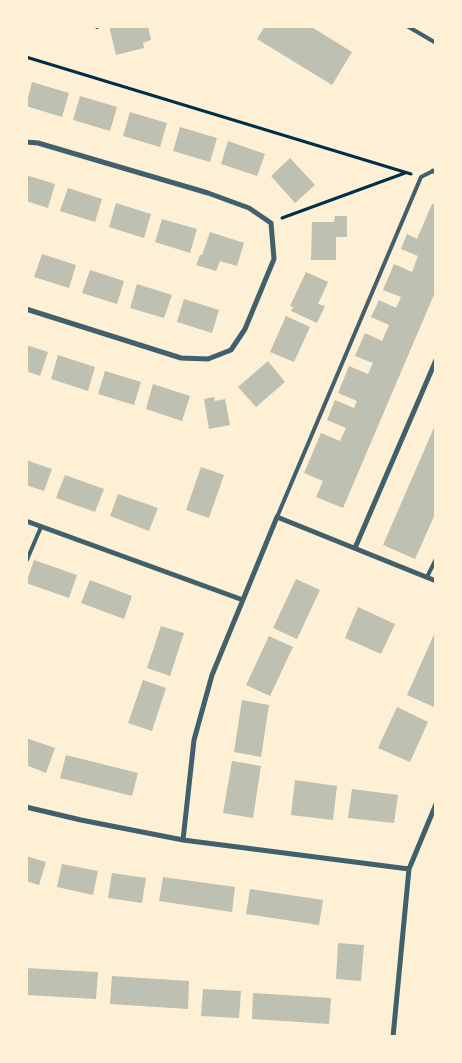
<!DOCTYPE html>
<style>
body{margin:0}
#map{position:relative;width:462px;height:1063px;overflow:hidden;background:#fdf0d5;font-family:"Golos Text",sans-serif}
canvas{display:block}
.frame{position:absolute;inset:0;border:28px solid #fdf0d5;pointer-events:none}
</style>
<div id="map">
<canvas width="462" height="1063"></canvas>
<div class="frame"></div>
</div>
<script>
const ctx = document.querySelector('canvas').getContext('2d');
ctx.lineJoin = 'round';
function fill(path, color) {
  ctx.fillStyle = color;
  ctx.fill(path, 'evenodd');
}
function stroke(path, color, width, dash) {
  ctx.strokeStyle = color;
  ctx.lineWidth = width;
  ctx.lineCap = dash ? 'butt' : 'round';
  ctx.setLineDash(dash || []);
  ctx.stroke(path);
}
fill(new Path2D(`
 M109,26h39l3,14 -8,3 1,5 -28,7z
 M265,26h45l42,26 -20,33 -75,-46z
 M32,82l37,11 -7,24 -36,-11z
 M80,96l37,11 -7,24 -37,-11z
 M130,112l37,11 -7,24 -37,-11z
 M180,127l37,11 -7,24 -37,-11z
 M228,141l37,13 -8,22 -36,-12z
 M290,158l25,27 -20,18 -24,-27z
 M26,175l29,9 -7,24 -22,-7z
 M68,188l34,11 -7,23 -35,-11z
 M116,203l35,11 -7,24 -35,-11z
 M432,204l4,1v85l-93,218 -27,-11 7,-16 -19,-8 17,-40 19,8 6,-13 -19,-8 8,-20 19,8 3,-7 -19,-8 11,-27 19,8 5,-11 -18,-7 10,-23 17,8 7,-16 -18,-8 8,-17 17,8 5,-11 -18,-7 11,-26 18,8 6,-16 -17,-7 6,-15 10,5z
 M335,216h12v21h-11v23h-25l1,-38h22z
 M162,219l35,10 -7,24 -35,-11z
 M210,232l34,11 -7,23 -17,-5 -4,10 -20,-6 4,-10h2z
 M42,254l34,11 -7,23 -35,-11z
 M90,270l34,11 -7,23 -35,-11z
 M306,272l22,10 -10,22 7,2 -8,17 -26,-12 2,-4 -3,-1z
 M137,284l35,11 -8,23 -34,-10z
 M184,299l35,11 -7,23 -35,-11z
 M286,316l24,11 -16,35 -24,-10z
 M26,345l22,7 -8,24 -14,-5z
 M58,355l37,12 -7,24 -37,-12z
 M268,361l17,21 -29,25 -18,-20z
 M105,371l36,11 -7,23 -36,-11z
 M153,384l37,12 -8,25 -36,-12z
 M214,397l1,4 10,-2 5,26 -21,4 -5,-30z
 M436,423v89l-21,47 -32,-14z
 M26,460l26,9 -8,22 -18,-6z
 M201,467l23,8 -15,43 -23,-8z
 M65,475l39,14 -9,23 -39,-14z
 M118,494l40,14 -9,23 -39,-15z
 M34,560l43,15 -8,23 -43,-15z
 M296,579l24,11 -23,49 -24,-11z
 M90,580l42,16 -8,23 -43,-16z
 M358,607l37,17 -14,30 -36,-16z
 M161,626l23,7 -14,43 -23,-8z
 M436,630v78l-29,-13z
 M269,636l24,11 -23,49 -24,-11z
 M143,680l23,8 -14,43 -24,-8z
 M242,700l27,5 -8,52 -27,-5z
 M397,707l31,15 -18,40 -32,-14z
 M26,738l29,10 -9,25 -20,-8z
 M66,755l72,18 -6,23 -72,-18z
 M232,761l29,5 -8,52 -30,-5z
 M295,780l42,6 -4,34 -42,-5z
 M352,789l46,6 -4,28 -46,-5z
 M26,856l20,6 -7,23 -13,-4z
 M62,864l36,7 -5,24 -36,-8z
 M112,873l34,5 -4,25 -34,-5z
 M163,877l72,10 -3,25 -73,-11z
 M250,889l73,11 -4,25 -73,-11z
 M338,943l26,2 -3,36 -25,-2z
 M26,968l72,4 -2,27 -70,-4z
 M112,976l77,5 -1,28 -78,-5z
 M203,989l38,2 -2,27 -38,-2z
 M253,993l78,5 -2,26 -77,-5z`), '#bec0b2');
stroke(new Path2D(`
 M26,57l385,117
 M282,218l123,-45`), '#003049', 3);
stroke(new Path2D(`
 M96,26l1,1
 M407,26l29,17
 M277,517l144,-340 12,-6
 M26,562l15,-35
 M427,577l9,-18`), '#3f606c', 4);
stroke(new Path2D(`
 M26,142l12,1 170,50 41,15 22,15 3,36 -29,70 -14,21 -23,9 -27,-1 -155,-49
 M433,171l3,1
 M26,521l217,79
 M355,548l81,-188
 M26,807l55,13 102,20 226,29
 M183,840l11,-100 18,-65 65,-158 159,64
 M393,1037l16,-168 27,-65`), '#3f606c', 5);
</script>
